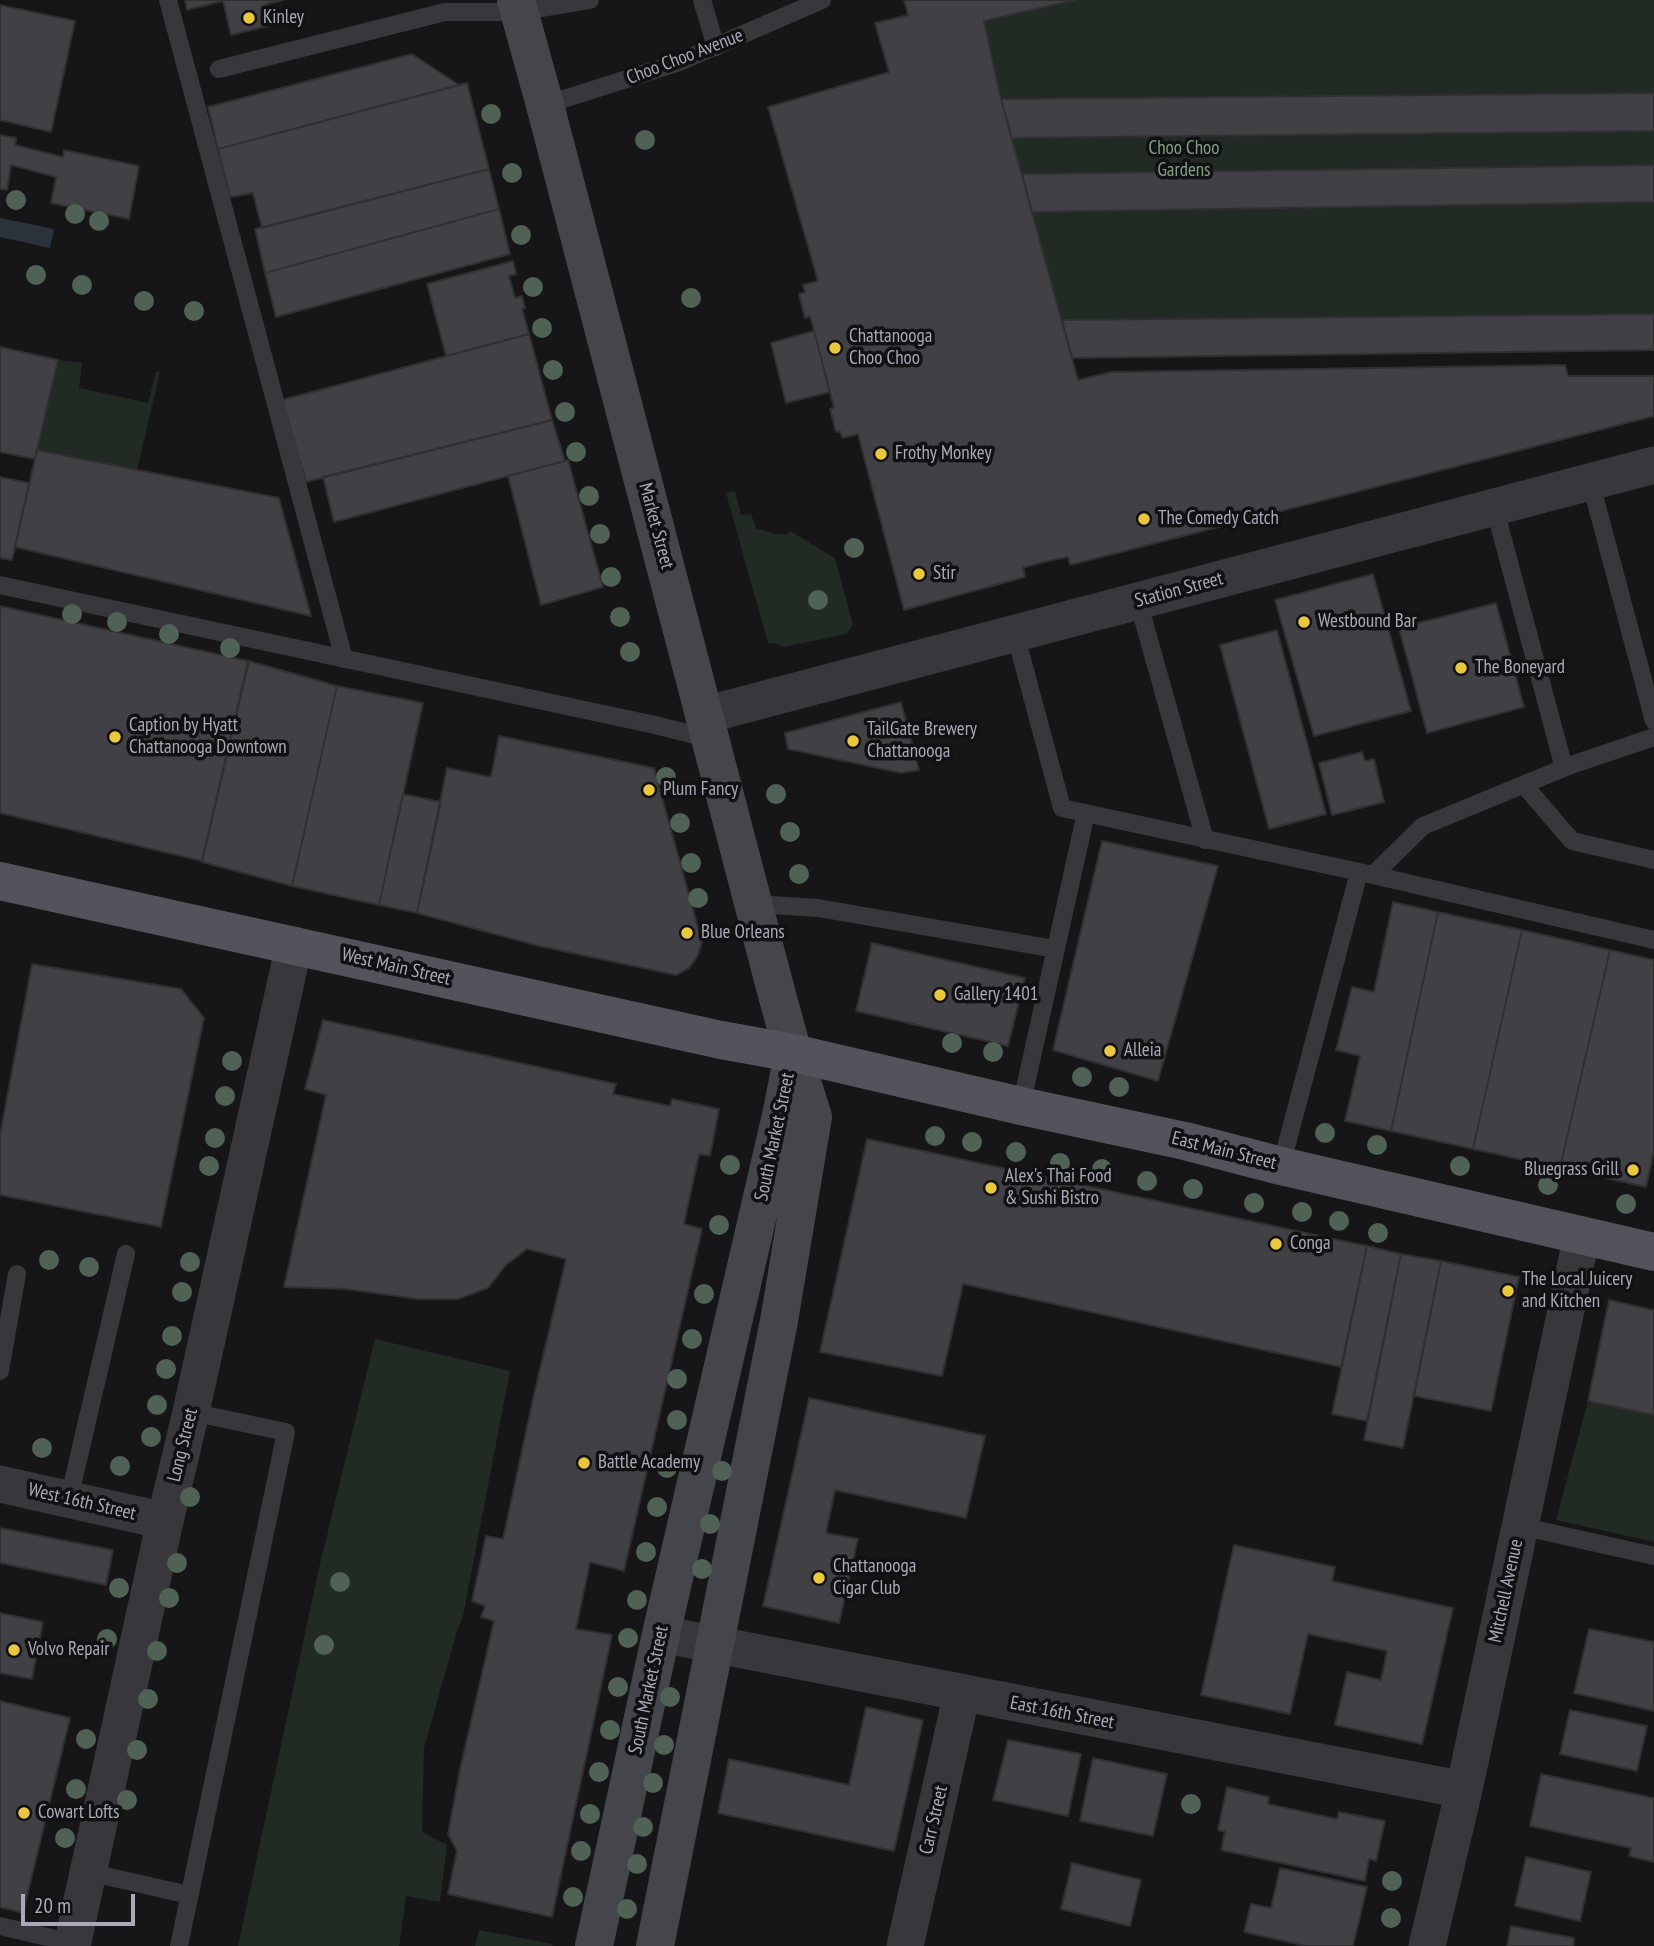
<!DOCTYPE html>
<style>
body{margin:0}
#map{position:relative;width:1654px;height:1946px;overflow:hidden;background:#161618;font-family:"PT Sans Narrow",sans-serif}
canvas{display:block}
.scale{position:absolute;left:21px;top:1894px;width:114px;height:32px;box-sizing:border-box;border:4px solid #a8abb7;border-top:0;padding-left:9px;font-size:21px;line-height:24px;white-space:nowrap;color:#a8abb7;-webkit-text-stroke:5px #111113;paint-order:stroke}
</style>
<div id="map">
<canvas width="1654" height="1946"></canvas>
<div class="scale">20 m</div>
</div>
<script>
const ctx = document.querySelector('canvas').getContext('2d');
ctx.lineJoin = 'round';
function fill(path, color) {
  ctx.fillStyle = color;
  ctx.fill(path, 'evenodd');
}
function stroke(path, color, width, dash) {
  ctx.strokeStyle = color;
  ctx.lineWidth = width;
  ctx.lineCap = dash ? 'butt' : 'round';
  ctx.setLineDash(dash || []);
  ctx.stroke(path);
}
function drawText(font, color, halo, rows, align = 'center') {
  ctx.font = font + ' "PT Sans Narrow",sans-serif';
  ctx.lineWidth = 7;
  ctx.setLineDash([]);
  ctx.textBaseline = 'middle';
  ctx.strokeStyle = halo;
  ctx.fillStyle = color;
  for (const [text, x, y, turn = 0] of rows) {
    ctx.save();
    ctx.translate(x, y);
    ctx.rotate((+turn || 0) * Math.PI / 180);
    ctx.textAlign = isNaN(turn) ? turn : align;
    if (halo) ctx.strokeText(text, 0, 0);
    ctx.fillText(text, 0, 0);
    ctx.restore();
  }
}
fill(new Path2D(`
 M1075,0h579v314l-592,6 -61,-221 -17,-78z
 M58,360l24,3 -3,25 69,15 8,-32 4,1 -23,98 -100,-20z
 M735,491l6,24 10,-1 5,14 19,6 12,1 3,-4 45,27 18,67 -7,9 -63,13 -9,-4h-6l-42,-150z
 M375,1339l135,32 -47,245 -6,15 -33,117 -2,84 25,13 -7,57 -34,-6 -7,50h-161l81,-378z
 M1588,1401l66,14v127l-98,-22z
 M479,1930l74,14 -1,2h-77z`), '#222a24');
fill(new Path2D(`
 M0,218l54,11 -4,19 -50,-11z`), '#2c323b');
const building = new Path2D(`
 M185,0h98l-16,4 5,21 -41,10 -8,-34 -36,9z
 M904,0h171l-91,21 17,78 77,281 34,-8 453,-7 3,11h86v40l-584,149 -2,-8 -24,5 -21,6 2,9 -121,33 -46,-176 -16,4 -2,-7 -4,1 -6,-23 4,-1 -20,-77 -4,-15 -5,2 -6,-24 6,-2 -2,-7 15,-4 -50,-174 121,-35 -14,-49 33,-8z
 M0,5l75,16 -24,111 -51,-12z
 M412,54l47,31 -241,64 -10,-42z
 M467,83l22,86 -227,59 -9,-35 -23,4 -12,-48z
 M1654,93v38l-642,7 -11,-39z
 M0,135l16,3 -1,7 48,12 1,-7 75,16 -10,53 -78,-16 5,-26 -45,-12 -4,25 -7,-1z
 M1654,165v37l-622,10 -10,-38z
 M489,169l10,40 -234,64 -10,-44z
 M499,209l11,45 -234,63 -11,-44z
 M513,261l3,13 -7,2 6,22 7,-2 3,12 -3,1 7,25 -83,22 -19,-72z
 M1654,314v36l-582,8 -10,-38z
 M814,331l16,61 -44,11 -15,-60z
 M529,334l23,86 -246,62 -24,-82z
 M0,347l58,13 -23,99 -35,-7z
 M552,420l13,41 -231,61 -11,-45z
 M37,450l242,48 32,118 -296,-69z
 M568,460l35,127 -62,18 -33,-129z
 M0,477l29,6 -17,77 -12,-2z
 M1373,574l38,137 -97,25 -39,-136z
 M1496,603l28,104 -97,26 -28,-105z
 M0,606l248,55 -46,200 -202,-48z
 M1277,630l49,184 -57,15 -49,-184z
 M249,661l88,25 -45,200 -90,-24z
 M337,686l86,17 -44,202 -87,-19z
 M901,702l18,68 -18,3 -113,-24 -3,-16z
 M499,736l155,32 48,174 -5,15 -8,11 -13,7 -137,-29 -122,-33 30,-145 44,9z
 M1362,752l3,9 9,-2 10,43 -52,13 -13,-52z
 M403,794l38,8 -24,111 -38,-8z
 M1102,841l116,25 -60,215 -105,-31z
 M1393,902l45,10 -47,219 -46,-10 15,-65 -24,-6 16,-63 22,5z
 M1438,912l84,18 -49,219 -82,-18z
 M1522,930l88,20 -50,218 -87,-19z
 M872,943l153,35 -17,68 -152,-35z
 M1610,950l44,10v191l-8,36 -86,-19z
 M32,964l149,25 23,29 -43,209 -161,-32v-60z
 M323,1020l293,64 -3,10 57,12 2,-7 47,10 -9,47 -11,-2 -15,70 18,5 -78,342 -34,-9 -14,67 36,6 -60,282 -104,-23 9,-43 -9,-17 11,-60 35,-153 -13,-4 4,-11 -13,-5 14,-65 17,3 32,-149 31,-131 -39,-10 -21,16 -18,23 -30,11h-40l-72,-10 -62,-2 42,-192 -21,-6z
 M867,1139l500,107 -26,121 -378,-83 -21,92 -122,-24z
 M1367,1246l34,8 -34,167 -35,-7z
 M1401,1254l40,7 -38,187 -39,-8z
 M1441,1261l78,16 -28,134 -77,-15z
 M1609,1300l45,10v105l-66,-14z
 M809,1398l176,38 -19,82 -131,-28 -9,43 32,6 -19,84 -76,-17z
 M0,1528l113,22 -7,35 -106,-22z
 M1234,1545l101,22 -3,14 121,27 -31,136 -87,-19 12,-53 34,8 6,-29 -79,-17 -18,80 -89,-19z
 M0,1613l43,9 -11,57 -32,-6z
 M1589,1629l65,13v69l-80,-18z
 M0,1701l70,17 -47,195 -23,-6z
 M866,1707l57,13 -29,131 -176,-38 11,-54 120,26z
 M1570,1710l77,16 -10,45 -77,-17z
 M1008,1740l73,14 -13,62 -75,-16z
 M1093,1758l74,16 -14,62 -73,-15z
 M1541,1774l113,24v64l-25,-6 2,-8 -101,-22z
 M1227,1787l42,10 -1,7 69,15 2,-7 46,9 -9,40 -7,-2 -4,22 -144,-31 4,-18 -7,-2z
 M1526,1857l65,15 -11,49 -65,-15z
 M1072,1863l69,17 -11,46 -69,-17z
 M1280,1868l87,19 -14,59h-47l-62,-14 7,-28 20,4z
 M1511,1926l63,12 -1,8h-66z`);
fill(building, '#404045');
stroke(building, '#303033', 2);
stroke(new Path2D(`
 M168,0l176,659
 M702,0l14,47
 M219,69l226,-57h74l71,-12
 M545,105l132,-42 145,-63
 M1590,480l64,241
 M1494,506l70,262
 M0,585l655,140 56,14
 M1138,601l67,239
 M1015,633l47,175 311,67 281,65
 M1524,785l48,56 82,19
 M1373,875l50,-49 148,-61 83,-28
 M754,904l64,4 237,41
 M1021,1106l65,-293
 M1281,1166l78,-294
 M0,1371l17,-97
 M69,1499l57,-245
 M1520,1526l134,30
 M88,1872l101,23
 M0,1926l73,17
 M179,1946l107,-514 -95,-20`), '#37373c', 18);
stroke(new Path2D(`
 M705,715l949,-250
 M0,1484l165,37
 M661,1634l803,156
 M72,1946l93,-425 26,-109 103,-467
 M905,1946l57,-253
 M1427,1946l37,-156 118,-555`), '#37373c', 37);
stroke(new Path2D(`
 M516,0l29,105 231,886 17,62 20,64 -34,204 -124,625
 M594,1946l67,-312 121,-523 10,-52`), '#45464c', 38);
stroke(new Path2D(`
 M0,881l721,159 72,13 228,53 164,35 96,25 373,86`), '#53545b', 38);
ctx.fillStyle = '#506255';
for (const [x, y] of [
 [491,114],
 [645,140],
 [512,173],
 [16,200],
 [75,214],
 [99,221],
 [521,235],
 [36,275],
 [82,285],
 [533,287],
 [691,298],
 [144,301],
 [194,311],
 [542,328],
 [553,370],
 [565,412],
 [576,452],
 [589,496],
 [600,534],
 [854,548],
 [611,577],
 [818,600],
 [72,614],
 [620,617],
 [117,622],
 [169,634],
 [230,648],
 [630,652],
 [666,777],
 [776,794],
 [680,823],
 [790,832],
 [691,863],
 [799,874],
 [698,898],
 [952,1043],
 [993,1052],
 [232,1061],
 [1082,1077],
 [1119,1087],
 [225,1096],
 [1325,1133],
 [935,1136],
 [215,1138],
 [972,1142],
 [1377,1145],
 [1016,1152],
 [1060,1163],
 [730,1165],
 [209,1166],
 [1460,1166],
 [1102,1169],
 [1147,1181],
 [1548,1185],
 [1193,1189],
 [1254,1203],
 [1626,1204],
 [1302,1212],
 [1339,1221],
 [719,1225],
 [1378,1233],
 [49,1260],
 [190,1262],
 [89,1267],
 [182,1292],
 [704,1294],
 [172,1336],
 [692,1339],
 [166,1369],
 [677,1379],
 [157,1405],
 [677,1420],
 [151,1437],
 [42,1448],
 [120,1466],
 [667,1468],
 [722,1471],
 [190,1497],
 [657,1507],
 [710,1524],
 [646,1552],
 [177,1563],
 [702,1569],
 [340,1582],
 [119,1588],
 [169,1598],
 [637,1600],
 [628,1638],
 [107,1639],
 [324,1645],
 [157,1651],
 [618,1687],
 [670,1697],
 [148,1699],
 [610,1730],
 [86,1739],
 [664,1745],
 [137,1750],
 [599,1772],
 [653,1783],
 [76,1789],
 [127,1800],
 [1191,1804],
 [590,1814],
 [643,1827],
 [65,1838],
 [581,1851],
 [637,1864],
 [1392,1881],
 [573,1897],
 [627,1909],
 [1391,1918]
]) {
  ctx.beginPath();
  ctx.arc(x, y, 10, 0, 2 * Math.PI);
  ctx.fill();
}
for (const [x, y, r, color] of [
 [249,18,7,"#e9c83d"],
 [835,348,7,"#e9c83d"],
 [881,454,7,"#e9c83d"],
 [1144,519,7,"#e9c83d"],
 [919,574,7,"#e9c83d"],
 [1304,622,7,"#e9c83d"],
 [1461,668,7,"#e9c83d"],
 [115,737,7,"#e9c83d"],
 [853,741,7,"#e9c83d"],
 [649,790,7,"#e9c83d"],
 [687,933,7,"#e9c83d"],
 [940,995,7,"#e9c83d"],
 [1110,1051,7,"#e9c83d"],
 [1633,1170,7,"#e9c83d"],
 [991,1188,7,"#e9c83d"],
 [1276,1244,7,"#e9c83d"],
 [1508,1291,7,"#e9c83d"],
 [584,1463,7,"#e9c83d"],
 [819,1578,7,"#e9c83d"],
 [14,1650,7,"#e9c83d"],
 [24,1813,7,"#e9c83d"]
]) {
  const dot = new Path2D();
  dot.arc(x, y, r, 0, 2 * Math.PI);
  ctx.fillStyle = color;
  ctx.fill(dot);
  stroke(dot, '#111113', 2.5);
}
drawText('19px', '#a8abb7', '#111113', [
 ["Kinley",263,18],
 ["Chattanooga",849,337],
 ["Choo Choo",849,359],
 ["Frothy Monkey",895,454],
 ["The Comedy Catch",1158,519],
 ["Stir",933,574],
 ["Westbound Bar",1318,622],
 ["The Boneyard",1475,668],
 ["Caption by Hyatt",129,726],
 ["Chattanooga Downtown",129,748],
 ["TailGate Brewery",867,730],
 ["Chattanooga",867,752],
 ["Plum Fancy",663,790],
 ["Blue Orleans",701,933],
 ["Gallery 1401",954,995],
 ["Alleia",1124,1051],
 ["Bluegrass Grill",1619,1170,"right"],
 ["Alex's Thai Food",1005,1177],
 ["& Sushi Bistro",1005,1199],
 ["Conga",1290,1244],
 ["The Local Juicery",1522,1280],
 ["and Kitchen",1522,1302],
 ["Battle Academy",598,1463],
 ["Chattanooga",833,1567],
 ["Cigar Club",833,1589],
 ["Volvo Repair",28,1650],
 ["Cowart Lofts",38,1813]
], 'left');
drawText('19px', '#a8abb7', '#111113', [
 ["Choo Choo Avenue",685,57,-21],
 ["Market Street",656,526,75],
 ["Station Street",1179,590,-15],
 ["West Main Street",396,967,13],
 ["South Market Street",775,1137,-78],
 ["East Main Street",1224,1151,14],
 ["Long Street",183,1445,-76],
 ["West 16th Street",82,1502,13],
 ["Mitchell Avenue",1506,1591,-78],
 ["South Market Street",649,1690,-78],
 ["East 16th Street",1062,1713,11],
 ["Carr Street",934,1820,-77]
]);
drawText('19px', '#80a187', '#111113', [
 ["Choo Choo",1184,149],
 ["Gardens",1184,171]
]);
</script>
